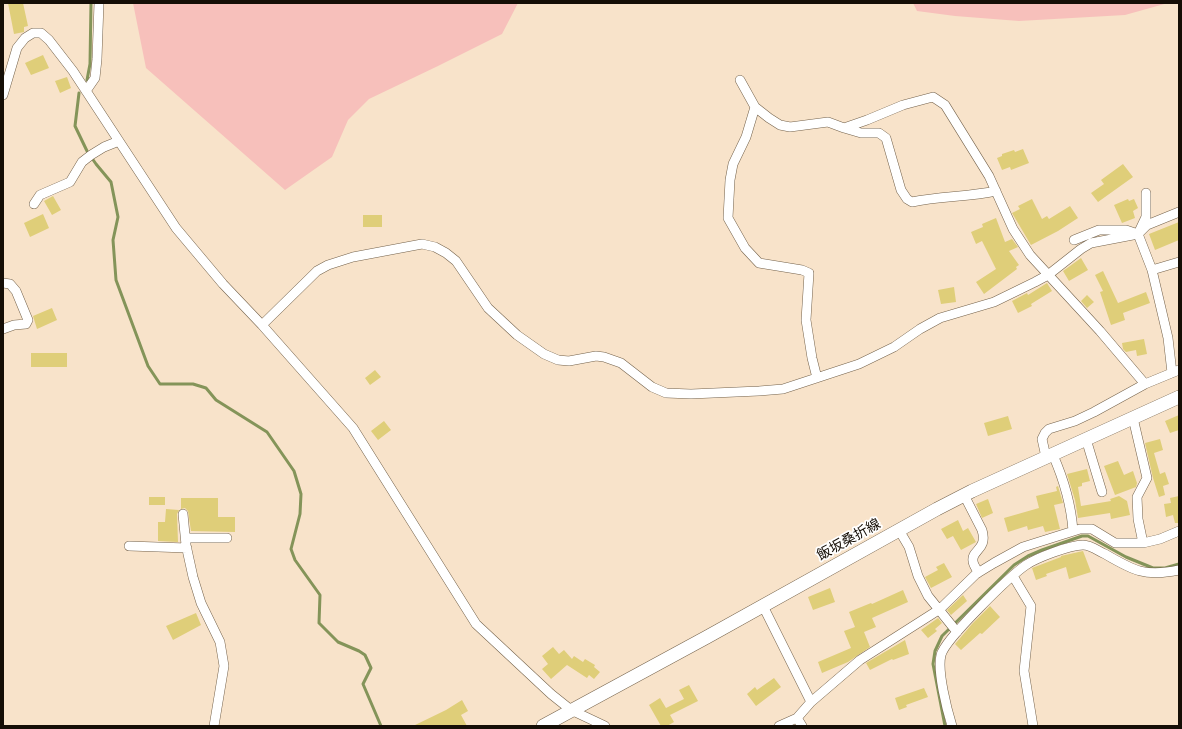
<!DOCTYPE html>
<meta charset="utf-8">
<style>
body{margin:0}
#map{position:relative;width:1182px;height:729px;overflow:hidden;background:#f8e3ca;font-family:"Zilla Slab",serif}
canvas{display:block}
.frame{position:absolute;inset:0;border:4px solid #150e06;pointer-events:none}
</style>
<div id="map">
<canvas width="1182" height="729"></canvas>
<div class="frame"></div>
</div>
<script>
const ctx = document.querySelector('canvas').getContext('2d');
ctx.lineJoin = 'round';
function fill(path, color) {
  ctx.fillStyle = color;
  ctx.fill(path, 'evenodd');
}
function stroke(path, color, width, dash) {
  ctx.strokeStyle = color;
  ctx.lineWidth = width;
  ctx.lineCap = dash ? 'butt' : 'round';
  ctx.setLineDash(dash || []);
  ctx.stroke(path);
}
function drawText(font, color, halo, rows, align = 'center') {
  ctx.font = font + ' "Zilla Slab","Noto Sans JP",serif';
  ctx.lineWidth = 3.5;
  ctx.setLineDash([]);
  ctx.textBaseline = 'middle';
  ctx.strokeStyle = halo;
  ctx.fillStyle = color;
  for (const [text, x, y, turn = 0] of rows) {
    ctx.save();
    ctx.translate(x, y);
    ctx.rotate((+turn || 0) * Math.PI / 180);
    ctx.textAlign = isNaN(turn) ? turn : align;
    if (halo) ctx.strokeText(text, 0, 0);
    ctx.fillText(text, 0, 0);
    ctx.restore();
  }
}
fill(new Path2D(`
 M133,3h385l-16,31 -64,32 -69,33 -21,21 -16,37 -47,33 -139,-122z
 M913,3h255l-43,12 -106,6 -64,-5 -38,-5z`), '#f7c0bb');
stroke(new Path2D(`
 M87,80l3,-16 1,-61
 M79,93l-4,33 12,25 9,13 15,18 7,35 -5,23 3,40 32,86 12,18h33l13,4 10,12 51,32 27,39 7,23 -1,20 -9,35 4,11 25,35 -1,28 19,19 21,9 6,4 6,13 -8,16 18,42
 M945,726l-12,-62 2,-13 7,-15 72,-71 14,-9 14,-6 40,-14h6l38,21 27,11h12l14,-4`), '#849459', 3);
fill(new Path2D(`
 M8,3h15l5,23 -4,1v5l-10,2z
 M43,55l6,13 -18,7 -6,-12z
 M67,77l4,11 -11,5 -5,-12z
 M1023,149l6,14 -18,7 -1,-3 -8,3 -5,-12 5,-2v-2l12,-4 1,2z
 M1123,164l10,13 -35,25 -7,-9 13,-9 -3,-4z
 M53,196l8,14 -9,5 -8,-14z
 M1032,199l10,20 5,-3 2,3 21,-13 8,12 -20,13 -27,14 -19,-32 8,-4 -2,-3z
 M1128,199l1,2 5,-2 4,9 -5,3 2,7 -13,5 -8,-18z
 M43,214l6,14 -19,9 -6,-14z
 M363,215h19v12h-19z
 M996,218l9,24 7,-3 6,8 -9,4 10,14 -3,2 1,2 -33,25 -8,-12 20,-13 -14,-28 -6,3 -5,-12 12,-5 -1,-3z
 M1179,222v18l-24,10 -6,-16z
 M1081,258l7,12 -19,11 -6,-10z
 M1103,271l15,32 28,-11 4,11 -27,10 2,7 -14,5 -11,-33 3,-1 -8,-16z
 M1047,283l5,8 -21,13 1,2 -14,7 -6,-12 15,-8 1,2z
 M954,287l2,15 -15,2 -3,-14z
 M1087,295l7,7 -7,6 -6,-7z
 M52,308l5,12 -20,9 -4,-13z
 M1144,339l3,15 -10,2 -1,-6 -10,2 -3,-3 -1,-6z
 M31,353h36v14h-36z
 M375,370l6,7 -11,8 -5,-7z
 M1179,415v15l-9,3 -5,-12z
 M1008,416l4,13 -24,7 -4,-13z
 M384,421l7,9 -13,10 -7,-9z
 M1160,439l3,11 -9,3 6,21 5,-2 4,12 -6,2 2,9 -6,2 -6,-19 -8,-35z
 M1118,461l6,14 9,-4 4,12 -1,4 -21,8 -11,-29z
 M1087,469l3,12 -8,2v3l-4,1 3,19 30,-5 -1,-2 9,-3 8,5 3,14 -19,4 -1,-6 -32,5 -3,-18 -8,-26z
 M1058,486l5,17 -9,2 6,24 -15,3 -2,-6 -15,4 -1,-4 -19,6 -4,-14 35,-10 -3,-12 21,-5 -1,-4z
 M1179,496v27h-4l-2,-8 -7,2 -2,-13 7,-1 -1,-5z
 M149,497h16v8h-16z
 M181,498h37v19h17v15l-44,-1 -3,-20 -3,-3 -4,1z
 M988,499l5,14 -11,5 -6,-14z
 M166,509l13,1 -2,4 1,28 -20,-1v-19h7z
 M958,520l5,11 5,-3 8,14 -15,8 -8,-14 -6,3 -6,-10z
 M1083,551l8,21 -22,7 -3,-12 -20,7 1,2 -11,4 -4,-12 29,-11v-1z
 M944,563l8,14 -21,11 -6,-11 13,-7 -2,-3z
 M830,588l5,14 -22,8 -5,-13z
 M903,590l5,12 -36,16 4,9 -12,5 6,15 -22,15 -26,11 -4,-11 33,-14 -7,-17 11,-4 -6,-15 22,-9 1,1z
 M963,595l4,6 -16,14 -4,-5z
 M990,606l10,11 -18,17 -2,-1 -19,17 -6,-6 17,-20z
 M196,613l5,12 -28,15 -7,-14z
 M938,618l4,5 -7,6 2,2 -9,7 -7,-8z
 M905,640l4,14 -16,6 -1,-1 -22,11 -4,-7z
 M553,647l6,7 5,-4 8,9 2,-3 9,6 2,-3 10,6 -1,2 6,5 -6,7 -5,-4 -2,3 -20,-13 -16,14 -9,-10 6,-5 -6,-8z
 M774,678l7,9 -25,19 -9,-12 8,-7 2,3z
 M689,685l9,16 -28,14 4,7 -7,4h-6l-12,-21 11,-7 6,10 18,-9 -5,-9z
 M924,688l4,9 -22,8 1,2 -8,3 -4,-12z
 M462,700l6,11 -7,4 6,11h-54l33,-16z`), '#dfce79');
const minor = new Path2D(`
 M740,80l15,27 -9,30 -13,27 -3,16 -2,38 17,30 14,15 43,7 7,3 -3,47 6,38 5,20
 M86,91l9,-13 2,-19 2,-56
 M3,95l14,-47 8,-10 8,-5h8l8,7 24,31 103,157 47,56 39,41 91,103 123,196 75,70 20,16 34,16
 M755,107l14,11 11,7 10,2 38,-5 16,6 23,-8 36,-15 30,-8 12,8 44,71 24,53 17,26 70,76 45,53
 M844,128l17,5h18l7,5 15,52 6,9 5,3c28,-6 56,-5 84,-11
 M1146,193v24l-8,17 14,36 16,68 4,35
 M34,204l6,-9 30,-13 12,-20 9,-7 13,-8 15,-6
 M1074,240l25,-10h27l9,3
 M1152,270l27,-8
 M3,283l7,1 6,7 12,29 -2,4 -12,1 -11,4
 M262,325l55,-54 11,-6 25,-8 69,-13 13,3 11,6 10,8 32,47 29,27 27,19 14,6 11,1 27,-5 8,1 17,6 31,24 14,6 25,1 68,-3 24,-2 76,-25 35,-17 26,-18 20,-11 54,-16 41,-20 13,-7 33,-26 10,-6 47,-9 9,-9 32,-13
 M1133,418l14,60 -10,19 1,22 5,24
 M1086,439l16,53
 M1053,455c11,25 18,48 20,76
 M1046,457l-4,-18 3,-6 4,-4 26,-8 19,-9 51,-28 34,-14
 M964,495l18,35c6,20 -11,20 -9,31 0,4 4,8 5,12
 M183,514l3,31 7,32 8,26 19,39 4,24 -10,60
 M899,530l10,17 9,29 10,20 29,36
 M186,538h41
 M129,546l58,2
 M1013,576l18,30 -7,65 9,55
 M763,606l48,96
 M797,718l5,8
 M779,726l18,-8 14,-16 49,-42 80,-51 36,-35 18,-11 29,-16 57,-18h12l23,14h28l17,-4 19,-8
 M952,726c-5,-16 -15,-55 -11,-71 4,-16 69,-79 85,-90 10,-7 44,-20 57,-20 8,0 15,6 22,9 29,17 40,23 74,16`);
const secondary = new Path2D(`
 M543,726l164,-89 230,-128 35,-18 207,-94`);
stroke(minor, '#74624b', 10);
stroke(secondary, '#74624b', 14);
stroke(minor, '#fff', 9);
stroke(secondary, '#fff', 13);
drawText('14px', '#150e06', '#fff', [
 ["飯坂桑折線",849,540,-29]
]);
</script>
